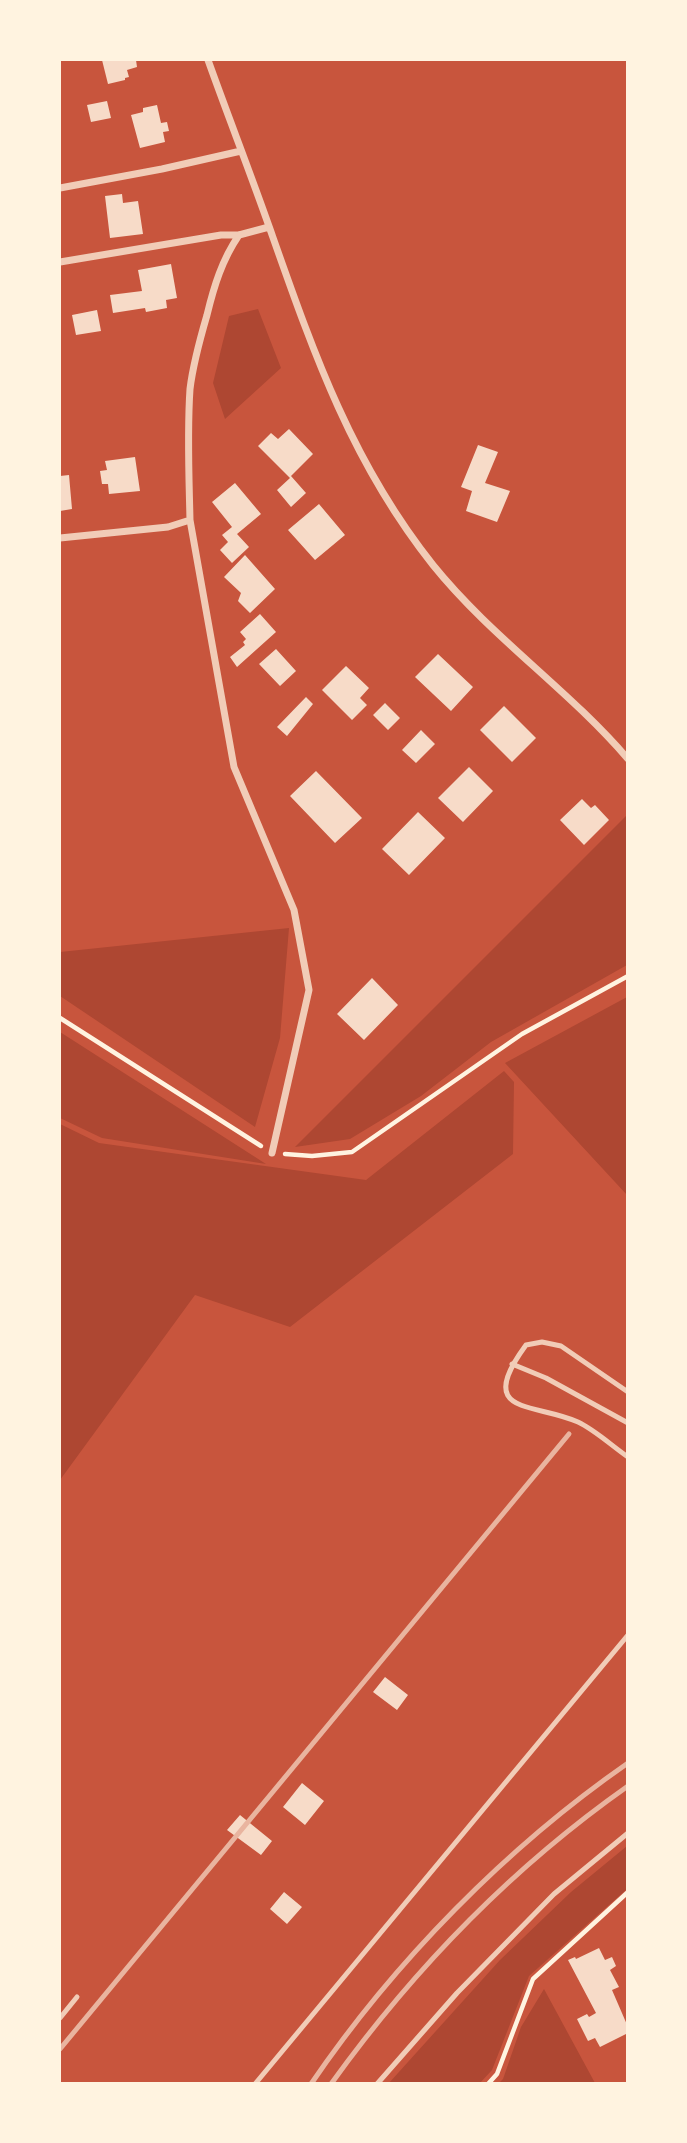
<!DOCTYPE html>
<style>
body{margin:0}
#map{position:relative;width:687px;height:2143px;overflow:hidden;background:#c8553d;font-family:Merriweather,serif}
canvas{display:block}
.frame{position:absolute;inset:0;border:61px solid #fff3e0;pointer-events:none}
</style>
<div id="map">
<canvas width="687" height="2143"></canvas>
<div class="frame"></div>
</div>
<script>
const ctx = document.querySelector('canvas').getContext('2d');
ctx.lineJoin = 'round';
function fill(path, color) {
  ctx.fillStyle = color;
  ctx.fill(path, 'evenodd');
}
function stroke(path, color, width, dash) {
  ctx.strokeStyle = color;
  ctx.lineWidth = width;
  ctx.lineCap = dash ? 'butt' : 'round';
  ctx.setLineDash(dash || []);
  ctx.stroke(path);
}
fill(new Path2D(`
 M258,309l23,59 -56,51 -12,-36 16,-67z
 M627,815v150l-136,77 -70,54 -71,43 -55,8z
 M289,928l-9,110 -25,89 -195,-131v-44z
 M627,997v198l-122,-132z
 M60,1032l206,132 -164,-26 -42,-20z
 M504,1071l10,11 -1,72 -223,173 -95,-32 -135,185v-356l39,19 267,37z
 M627,1846v43l-98,87 -37,94 -12,13h-91l111,-123 71,-68z
 M544,1989l51,94h-96l4,-4 18,-52z`), '#ae4732');
fill(new Path2D(`
 M102,60h34l1,7 -10,3 2,7 -4,1v2l-17,4z
 M107,101l4,17 -20,4 -4,-17z
 M157,105l4,18 6,-1 2,9 -6,1 2,10 -25,6 -9,-33 12,-3v-4z
 M122,194l1,9 15,-2 5,33 -33,4 -5,-42z
 M171,264l6,34 -11,2 1,8 -21,4 -1,-4 -32,5 -3,-18 32,-4 -4,-21z
 M97,310l4,21 -25,4 -4,-20z
 M289,429l24,25 -22,22 15,17 -15,14 -14,-17 13,-12 -32,-32 13,-13 7,6z
 M478,445l20,7 -13,31 25,8 -13,31 -31,-11 6,-20 -11,-4z
 M135,457l5,34 -31,3 -1,-10h-6l-2,-13 7,-1 -2,-9z
 M69,475l3,34 -12,2v-35z
 M235,483l26,31 -24,20 12,13 -17,16 -12,-13 8,-8 -6,-7 10,-8 -20,-25z
 M319,504l26,31 -30,25 -27,-30z
 M245,555l30,34 -25,24 -12,-12 3,-8 -17,-16z
 M260,614l16,18 -39,35 -7,-10 15,-12 -2,-3 3,-3 -6,-7z
 M276,649l20,22 -16,15 -21,-22z
 M438,654l35,33 -22,24 -36,-34z
 M346,666l23,22 -9,10 7,7 -15,15 -30,-30z
 M306,697l7,7 -26,32 -10,-9z
 M385,703l15,15 -12,12 -15,-15z
 M504,706l32,32 -24,24 -32,-32z
 M421,730l14,14 -19,19 -14,-13z
 M469,767l24,24 -30,31 -25,-24z
 M316,771l46,47 -27,25 -45,-47z
 M582,799l9,9 4,-3 14,15 -25,25 -24,-25z
 M418,812l27,26 -36,37 -27,-26z
 M372,978l26,27 -34,35 -27,-26z
 M385,1677l23,18 -11,15 -24,-18z
 M302,1783l22,18 -19,24 -22,-18z
 M240,1815l32,26 -11,14 -34,-25z
 M284,1892l18,15 -15,17 -17,-15z
 M599,1948l6,12 7,-3 4,9 -6,4 9,17 -7,3 16,37v6l-28,14 -5,-9 -7,3 -11,-22 10,-5 2,3 7,-4 -28,-53 7,-3 1,2z`), '#f7dbc8');
stroke(new Path2D(`
 M60,1018l201,128
 M285,1154l27,2 40,-4 170,-118 106,-58
 M488,2084l9,-10 36,-95 95,-87`), '#fff3e0', 4.5);
stroke(new Path2D(`
 M512,1364l34,14 82,45
 M628,1392l-67,-46 -19,-4 -16,3c-52,71 7,57 52,77 17,8 34,24 50,35
 M60,2018l17,-21
 M255,2084l373,-449
 M377,2084l80,-91 97,-99 74,-61`), '#f1ccb7', 5);
stroke(new Path2D(`
 M208,60c20,56 42,112 62,169 43,122 81,233 163,336 58,72 135,124 195,194
 M60,188l102,-19 79,-18
 M60,262l161,-27h18l30,-8
 M190,520l44,247 60,143 15,80 -37,163
 M60,538l108,-11 22,-7c-1,-44 -3,-87 0,-131 3,-25 10,-50 17,-74 7,-29 15,-55 32,-80`), '#f1ccb7', 7);
stroke(new Path2D(`
 M60,2049l509,-615
 M311,2084c83,-122 196,-237 317,-321
 M331,2084c82,-114 182,-217 297,-298`), '#e9b49f', 5);
</script>
